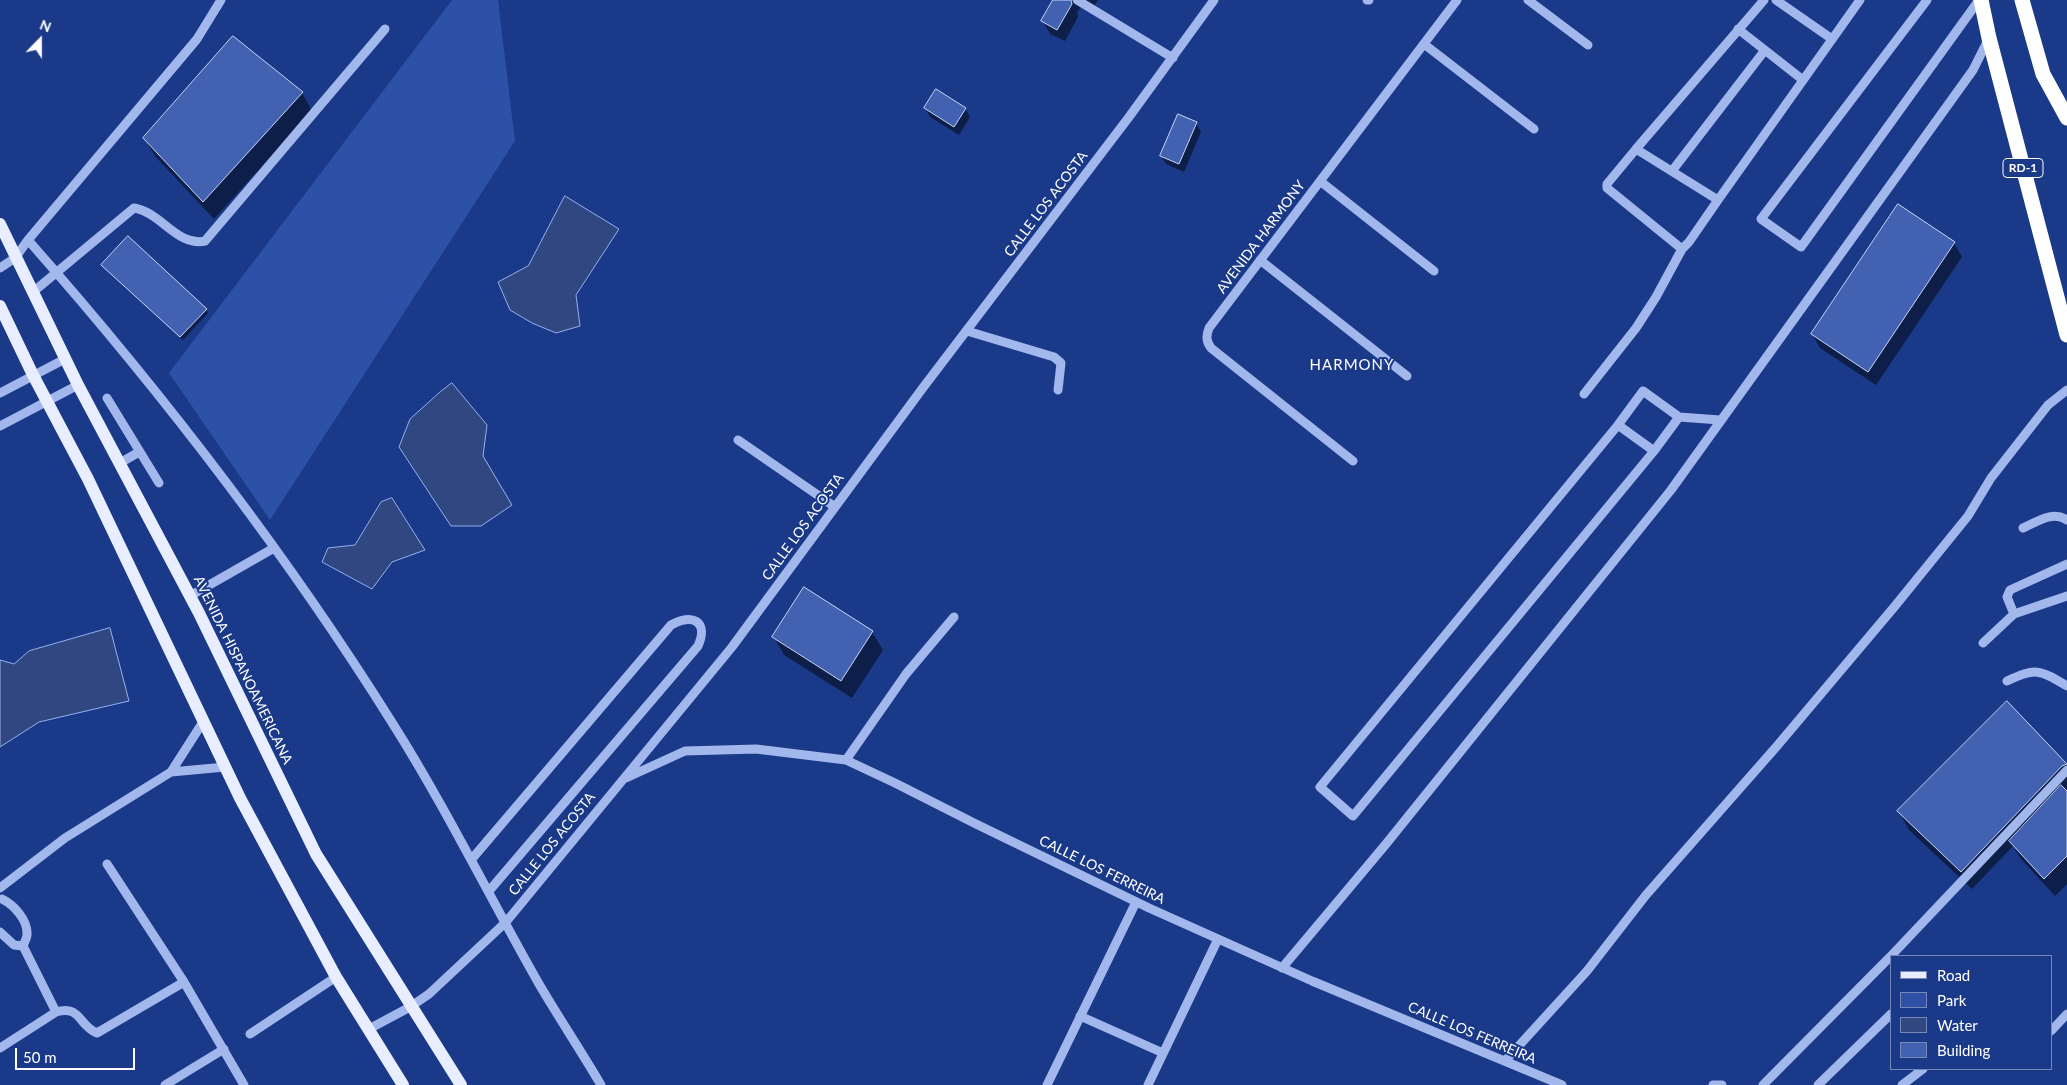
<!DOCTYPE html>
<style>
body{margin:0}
#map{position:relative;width:2067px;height:1085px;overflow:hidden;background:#1a3988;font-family:Lato,sans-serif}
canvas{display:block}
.legend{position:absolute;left:1890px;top:955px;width:162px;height:115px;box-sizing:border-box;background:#1a3988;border:1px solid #7688b8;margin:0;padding:6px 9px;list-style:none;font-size:15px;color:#fff}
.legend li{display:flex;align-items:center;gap:10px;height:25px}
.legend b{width:25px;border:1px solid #7688b8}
.north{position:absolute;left:15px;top:15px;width:50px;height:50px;-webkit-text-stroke:4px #1a3988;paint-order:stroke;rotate:22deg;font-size:14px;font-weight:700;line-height:20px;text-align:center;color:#fff}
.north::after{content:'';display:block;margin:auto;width:18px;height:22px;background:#fff;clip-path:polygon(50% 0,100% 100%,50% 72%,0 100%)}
.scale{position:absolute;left:15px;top:1048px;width:120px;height:22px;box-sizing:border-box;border:2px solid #fff;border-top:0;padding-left:6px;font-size:15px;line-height:18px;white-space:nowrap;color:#fff;-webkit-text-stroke:4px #1a3988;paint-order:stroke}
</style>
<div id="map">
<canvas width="2067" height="1085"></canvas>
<ul class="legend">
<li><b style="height:6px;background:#e8edff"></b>Road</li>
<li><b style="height:14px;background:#2d51a6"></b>Park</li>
<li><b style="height:14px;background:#304782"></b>Water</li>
<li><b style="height:14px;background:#4262b1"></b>Building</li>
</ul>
<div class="north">N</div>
<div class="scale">50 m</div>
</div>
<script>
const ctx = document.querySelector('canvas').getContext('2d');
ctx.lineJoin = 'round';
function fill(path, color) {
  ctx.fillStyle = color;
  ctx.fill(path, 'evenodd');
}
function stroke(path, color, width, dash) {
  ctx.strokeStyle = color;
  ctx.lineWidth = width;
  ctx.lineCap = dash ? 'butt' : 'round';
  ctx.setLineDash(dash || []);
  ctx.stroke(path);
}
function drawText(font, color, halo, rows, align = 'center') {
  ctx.font = font + ' Lato,sans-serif';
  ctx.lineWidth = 4;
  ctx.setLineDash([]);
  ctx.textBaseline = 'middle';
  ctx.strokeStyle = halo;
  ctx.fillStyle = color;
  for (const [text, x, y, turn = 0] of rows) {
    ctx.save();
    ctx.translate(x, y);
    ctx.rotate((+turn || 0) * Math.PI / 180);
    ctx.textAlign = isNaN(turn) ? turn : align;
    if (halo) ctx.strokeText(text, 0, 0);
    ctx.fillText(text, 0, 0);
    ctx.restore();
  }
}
fill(new Path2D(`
 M452,0h46l17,141 -245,379 -101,-147z`), '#2d51a6');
const water = new Path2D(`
 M565,196l54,33 -43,66 4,31 -24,7 -24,-10 -22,-13 -12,-28 30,-16z
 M452,383l35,42 -4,31 29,49 -31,21h-30l-52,-79 11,-28 30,-27z
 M392,498l33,52 -33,12 -20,27 -50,-27 6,-14 27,-3 26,-43z
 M110,628l19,73 -90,21 -39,25v-87l14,4 15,-13z`);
fill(water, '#304782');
stroke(water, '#95b1ef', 1);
fill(new Path2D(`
 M1055,0h43l-6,9 -10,-3 -5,6 1,5 -13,24 -15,-7 -7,-13z
 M302,93l10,18 -98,108 -59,-63 -11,-18z
 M925,108h40l5,9 -11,18 -29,-18z
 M1196,123l5,9 -17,40 -18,-8 -5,-8z
 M1954,243l8,14 -86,128 -56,-37 -8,-14z
 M103,265l103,44 2,4 -25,27z
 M872,632l11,18 -31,48 -68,-43 -10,-18z
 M2007,703l60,60v121l-12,12 -34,-37 -8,-13 -41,43 -63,-59 -10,-18z`), '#0007');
const building = new Path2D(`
 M1053,0h18l1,4 -15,26 -16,-9z
 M233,36l70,56 -100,110 -60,-64z
 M936,89l30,19 -12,19 -30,-19z
 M1178,114l19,8 -18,42 -19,-8z
 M1898,204l57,38 -87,130 -57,-38z
 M128,236l79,73 -27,28 -79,-72z
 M804,587l69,44 -32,50 -69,-44z
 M2007,701l60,63 -5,2 -101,106 -64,-61z
 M2061,785l6,6v65l-23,23 -35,-38z`);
fill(building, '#4262b1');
stroke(building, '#c8d6f9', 1);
stroke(new Path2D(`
 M1077,0l96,58
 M1367,0h2
 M1528,0l60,45
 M1764,0l-128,149 82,51 142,-200
 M1776,0l56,39
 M1927,0l-166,219 40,28 178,-247
 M1738,29l65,51
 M1424,44l110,85
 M1636,149l-29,35v4l75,61 7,-7 29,-42
 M1672,171l93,-121
 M1320,181l114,90
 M28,240c133,151 258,313 365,484 53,84 97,174 146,260 20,34 42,67 62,101
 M1260,260l147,116
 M0,268l15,-10 13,-18 169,-201 24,-39
 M33,292l101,-84c27,4 43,39 71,33l180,-212
 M967,331l87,26 7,6 -3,27
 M0,393l65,-34
 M1584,394l52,-66 20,-31 26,-48
 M107,398l52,85
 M1679,417l-25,34 -301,365 -33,-29 298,-362 25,-34 36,26 41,3
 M1618,425l36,26
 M0,426l78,-41
 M738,440l97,67
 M1353,461l-142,-113c-5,-7 -5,-12 -2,-20l248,-328
 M120,463l19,-11
 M2023,528c14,-6 30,-18 44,-8
 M190,596l84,-48
 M2014,614l-7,-17 3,-7 57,-26
 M1983,643l31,-29 53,-18
 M2007,681c29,-14 33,-11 60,5
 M846,760l60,-86 48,-57
 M171,772l54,-5
 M626,778l59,-27 71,-2 90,11 49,23 81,41 173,84 163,73 250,104
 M471,860l200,-235c21,-12 38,-4 27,21l-209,245
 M107,864l77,118 60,103
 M0,888l65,-50 106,-66 32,-50
 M2,899c12,6 26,21 25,36 0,3 -3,8 -4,11
 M0,932l14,13 9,1 33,66
 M1282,968l104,-124 285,-354 302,-420 15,-30
 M1080,1016l83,37
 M369,1029l41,-22 19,-13 77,-72 226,-275 190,-258 207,-272 85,-117
 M2051,1031l16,-17
 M250,1034l86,-57
 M0,1048l56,-36c25,-7 22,13 41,21l87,-51
 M1505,1061l82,-90 59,-76 131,-149 118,-140 73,-90 23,-38 57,-73 19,-15
 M165,1085l59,-36
 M1047,1085l89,-183
 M1148,1085l70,-146
 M1713,1085h9
 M1763,1085l127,-128 177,-187
 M1818,1085l73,-71
 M1902,1085l21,-16`), '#a2b8ed', 9);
stroke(new Path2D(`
 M0,224l78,161 121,228 117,241 145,231
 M0,306l33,69 55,104 152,319 96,179 67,108`), '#e8edff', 12);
stroke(new Path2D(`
 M1981,0l8,38 78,297
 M2022,0l21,74 24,44`), '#fff', 15);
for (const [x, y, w] of [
 [2023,168,40]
]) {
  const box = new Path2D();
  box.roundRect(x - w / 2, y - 9.5, w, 19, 4);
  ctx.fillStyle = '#1a3988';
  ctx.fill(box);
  stroke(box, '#fff', 1);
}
drawText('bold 12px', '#fff', null, [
 ["RD-1",2023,168]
]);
drawText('14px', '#fff', '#1a3988', [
 ["CALLE LOS ACOSTA",1046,204,-53],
 ["AVENIDA HARMONY",1261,237,-53],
 ["CALLE LOS ACOSTA",803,527,-54],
 ["AVENIDA HISPANOAMERICANA",243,670,64],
 ["CALLE LOS ACOSTA",552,844,-51],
 ["CALLE LOS FERREIRA",1102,870,26],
 ["CALLE LOS FERREIRA",1472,1033,23]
]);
ctx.letterSpacing = '1px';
drawText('15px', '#fff', '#1a3988', [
 ["HARMONY",1352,365]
]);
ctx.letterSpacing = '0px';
</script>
